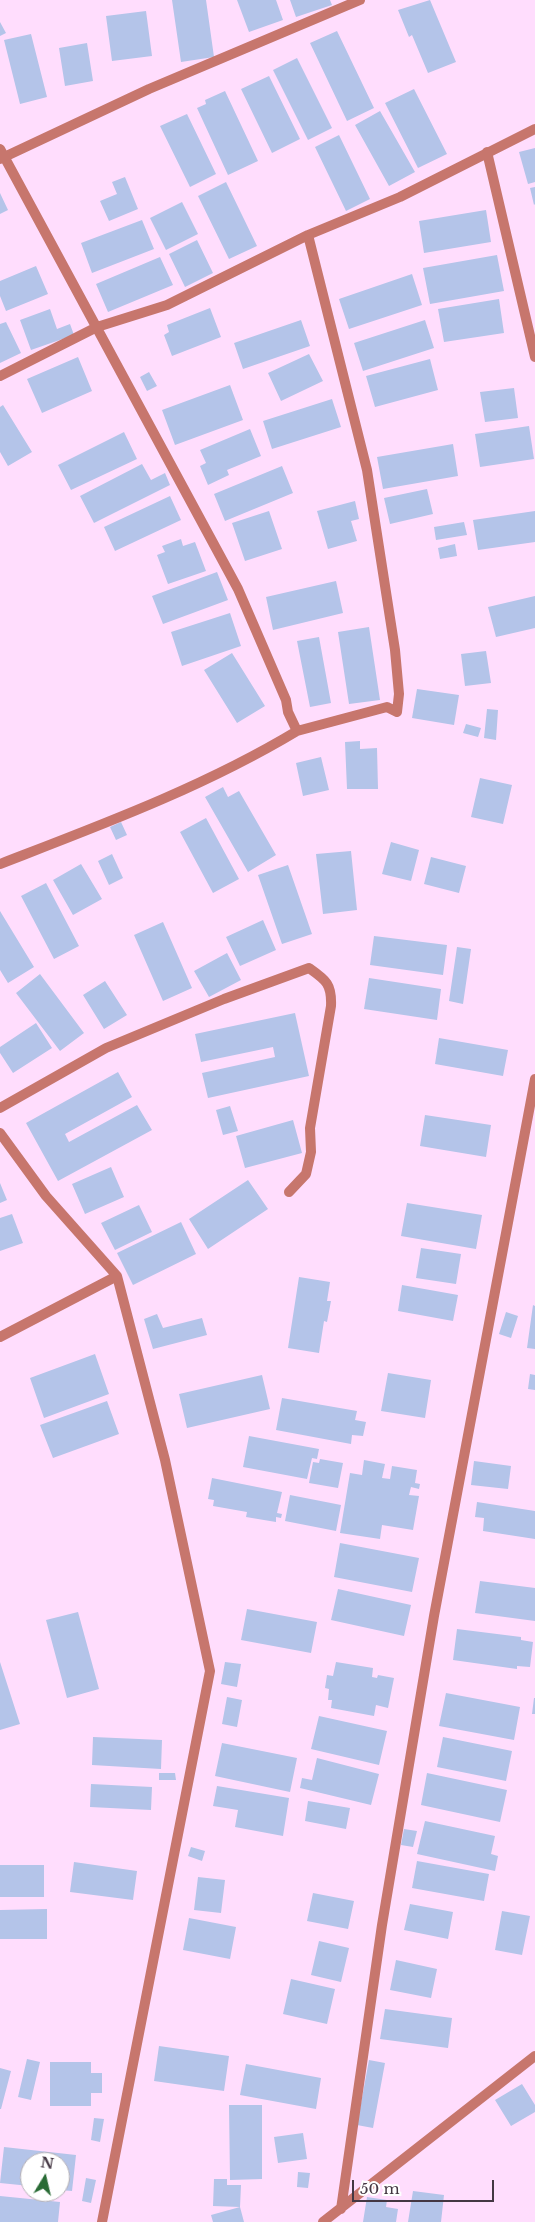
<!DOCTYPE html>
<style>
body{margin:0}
#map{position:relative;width:535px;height:2222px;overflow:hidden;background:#ffddfd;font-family:"Libre Baskerville",serif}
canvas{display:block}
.north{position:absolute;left:20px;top:2152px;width:50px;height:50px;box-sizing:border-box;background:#fff;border:1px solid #b4afb4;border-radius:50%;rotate:9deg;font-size:14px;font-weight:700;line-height:20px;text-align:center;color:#443743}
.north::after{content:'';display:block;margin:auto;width:18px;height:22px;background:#296b35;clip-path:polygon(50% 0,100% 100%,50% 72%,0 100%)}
.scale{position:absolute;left:352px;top:2180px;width:142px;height:22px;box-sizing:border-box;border:2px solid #443743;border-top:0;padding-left:6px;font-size:15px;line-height:18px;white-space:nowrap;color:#443743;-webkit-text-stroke:4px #fff;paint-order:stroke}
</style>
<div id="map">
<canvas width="535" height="2222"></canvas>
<div class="north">N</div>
<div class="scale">50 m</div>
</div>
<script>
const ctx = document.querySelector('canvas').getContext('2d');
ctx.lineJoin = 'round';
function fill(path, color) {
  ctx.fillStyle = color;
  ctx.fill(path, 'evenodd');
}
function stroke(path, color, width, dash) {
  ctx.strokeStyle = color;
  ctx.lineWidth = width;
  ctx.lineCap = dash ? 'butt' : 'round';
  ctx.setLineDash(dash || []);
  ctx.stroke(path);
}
fill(new Path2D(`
 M172,0h34l8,57 -33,5z
 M237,0h39l7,20 -34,12z
 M290,0h40l2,5 -36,12z
 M430,0l26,62 -28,11 -16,-38 -3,2 -11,-27z
 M146,11l6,45 -40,5 -6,-45z
 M0,22l6,11 -6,3z
 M337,31l37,77 -27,13 -37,-78z
 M31,34l16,63 -27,7 -16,-64z
 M87,43l6,38 -28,5 -6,-38z
 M297,58l35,70 -24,12 -35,-70z
 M269,76l31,63 -28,14 -31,-64z
 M414,89l33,65 -29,14 -33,-65z
 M225,91l33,70 -30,14 -31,-67 9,-4 -1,-4z
 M380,111l35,61 -26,14 -34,-61z
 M187,114l29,60 -26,13 -30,-61z
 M339,135l31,64 -24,12 -31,-64z
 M535,148v34l-7,2 -9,-32z
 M125,177l13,32 -29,12 -9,-20 17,-7 -5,-12z
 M226,182l31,64 -28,13 -31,-63z
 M535,187v17l-1,1 -4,-17z
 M0,193l8,17 -8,4z
 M182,202l16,32 -32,16 -16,-32z
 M486,210l5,32 -67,11 -5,-32z
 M142,220l12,29 -62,24 -11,-30z
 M197,240l16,33 -28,14 -16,-33z
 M497,255l7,36 -74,13 -7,-36z
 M160,257l13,28 -65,27 -12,-28z
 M36,266l12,28 -42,17 -6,-15v-15z
 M412,274l10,31 -73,24 -10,-30z
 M499,299l5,34 -60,9 -6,-33z
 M210,308l11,29 -49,19 -8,-21 5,-3 -2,-7z
 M50,309l7,20 13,-5 4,11 -43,15 -11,-30z
 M301,320l9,26 -67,23 -9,-26z
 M425,320l9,28 -71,23 -9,-28z
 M6,322l15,31 -21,10v-39z
 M309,354l14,27 -42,20 -13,-28z
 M78,357l14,34 -50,22 -15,-34z
 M430,359l8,31 -63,17 -9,-31z
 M149,372l8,14 -10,5 -7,-14z
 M230,385l13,35 -68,25 -13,-35z
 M514,388l4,30 -33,4 -5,-30z
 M332,399l9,28 -69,22 -9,-28z
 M3,405l29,47 -24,14 -8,-14v-45z
 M529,426l5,33 -54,8 -5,-33z
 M250,429l11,27 -34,14 2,5 -21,10 -8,-19 6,-3 -6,-13z
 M124,432l13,27 -66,31 -13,-25z
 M453,444l5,32 -75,13 -6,-32z
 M142,464l9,16 14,-7 5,12 -76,38 -14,-27z
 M282,466l11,27 -68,28 -11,-27z
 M427,489l6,25 -43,10 -6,-26z
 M170,496l11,24 -66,31 -11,-24z
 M355,501l4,18 -8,2 6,20 -29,8 -11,-38z
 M269,511l13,38 -37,12 -13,-38z
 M535,511v31l-57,8 -5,-30z
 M464,522l3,13 -31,5 -2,-13z
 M181,539l2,7 12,-4 11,29 -38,13 -11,-29 8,-3 -3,-6z
 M455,544l2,12 -17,3 -2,-11z
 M217,572l11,28 -65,24 -11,-28z
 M336,581l7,32 -70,17 -7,-33z
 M535,596v32l-39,9 -8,-30z
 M230,613l11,33 -59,20 -11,-34z
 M369,627l11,73 -31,4 -11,-72z
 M319,637l12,66 -21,4 -13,-66z
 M486,651l5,32 -26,3 -4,-32z
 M232,653l33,53 -28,17 -33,-53z
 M417,689l42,6 -5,30 -42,-7z
 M487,709l11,1 -2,30 -12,-2z
 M466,724l15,4 -3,9 -15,-4z
 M360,741v8l17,-1 1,41h-31l-2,-47z
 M321,757l8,33 -26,6 -7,-33z
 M480,778l32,7 -9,39 -32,-7z
 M223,787l5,10 11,-6 37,64 -28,17 -43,-75z
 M206,818l33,61 -26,14 -33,-61z
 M121,822l6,13 -11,5 -6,-13z
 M391,842l28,8 -8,31 -29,-7z
 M351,851l6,59 -34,4 -7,-60z
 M112,854l11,24 -14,7 -11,-24z
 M431,857l35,9 -7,27 -35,-9z
 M81,864l21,35 -29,16 -20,-35z
 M288,865l24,69 -30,10 -24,-69z
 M46,883l33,63 -25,13 -33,-63z
 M0,911l34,56 -26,16 -8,-13z
 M263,920l13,30 -36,16 -14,-29z
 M163,922l29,66 -29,13 -29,-66z
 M374,936l73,9 -4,30 -73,-10z
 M457,947l14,2 -8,55 -14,-3z
 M227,953l14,27 -32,17 -15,-26z
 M40,974l44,59 -24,18 -44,-58z
 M369,978l72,11 -4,31 -73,-11z
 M105,981l22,34 -23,14 -21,-34z
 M295,1013l14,63 -101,22 -6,-25 73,-16 -2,-10 -72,15 -6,-28z
 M36,1023l16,25 -39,25 -13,-20v-6z
 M439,1038l69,12 -5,26 -68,-12z
 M118,1072l14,25 -67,37 4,8 68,-37 15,25 -94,51 -32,-58z
 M230,1106l8,25 -15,4 -7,-25z
 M425,1115l66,10 -5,32 -66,-11z
 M293,1120l9,33 -57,15 -9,-32z
 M111,1167l13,30 -39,17 -13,-30z
 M248,1180l20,29 -60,40 -19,-30z
 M0,1183l7,17 -7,3z
 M407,1203l75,12 -6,34 -75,-13z
 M139,1205l13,27 -37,18 -14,-27z
 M12,1214l11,29 -23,8v-33z
 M181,1222l15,32 -63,31 -16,-32z
 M421,1248l40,6 -5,30 -40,-6z
 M299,1277l31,5 -3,19h4l-4,21 -3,-1 -5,32 -31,-5z
 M402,1285l56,10 -5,26 -55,-10z
 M533,1305l2,1v43l-8,-1z
 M506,1312l12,4 -7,22 -12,-4z
 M157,1314l6,14 39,-10 5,17 -54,14 -9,-30z
 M95,1354l14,40 -65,24 -14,-40z
 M388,1373l43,7 -6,38 -44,-7z
 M530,1374l5,1v15l-7,-1z
 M262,1375l8,34 -83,19 -8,-34z
 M282,1398l75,13 -2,9 11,2 -3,14 -11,-1 -1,9 -75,-14z
 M107,1401l12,33 -66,24 -13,-33z
 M249,1436l70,13 -2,10 -5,-1 -5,21 -64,-12z
 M320,1459l23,4 -5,25 -29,-5 4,-21 6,1z
 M364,1460l21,4 -3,14 8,1 2,-13 25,4 -2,13 5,1 -1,5 -8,-2 -2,8 10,1 -6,34 -31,-5 -2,14 -40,-6 10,-60 12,2z
 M474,1461l37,5 -3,23 -37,-4z
 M212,1478l70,14 -5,21 5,1 -1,4 -5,-1v5l-30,-5 1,-5 -34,-6 1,-6 -6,-1z
 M290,1495l51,10 -5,26 -51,-10z
 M477,1502l58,9v28l-52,-8 1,-13 -9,-1z
 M340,1543l79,15 -7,34 -78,-15z
 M480,1581l55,7v33l-60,-8z
 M338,1589l73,16 -7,31 -73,-16z
 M247,1609l70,13 -6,31 -70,-13z
 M78,1612l21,77 -32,9 -21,-78z
 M457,1629l64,8v3l12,2 -3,25 -13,-1v3l-64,-9z
 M0,1662l20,62 -20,6z
 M225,1662l16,2 -4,23 -16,-3z
 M336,1662l37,6 -1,9 5,1 1,-3 16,3 -6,30 -12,-3 -2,11 -43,-8 1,-8h-4l1,-11 -4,-1 2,-13 6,1z
 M446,1693l74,14 -6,33 -75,-14z
 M227,1697l15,3 -5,27 -15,-3z
 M534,1698h1v16h-3z
 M319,1716l68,15 -8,34 -68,-16z
 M93,1737l69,3 -1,29 -69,-4z
 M443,1737l69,14 -6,30 -69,-14z
 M222,1743l75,15 -7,34 -75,-16z
 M317,1758l62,16 -8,31 -71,-17 2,-10 10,2z
 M159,1773h16l1,7h-17z
 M427,1773l80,17 -7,32 -79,-17z
 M91,1784l61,3 -1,23 -61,-3z
 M217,1786l72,12 -6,38 -48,-9 3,-17 -25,-4z
 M308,1801l42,7 -4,21 -41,-8z
 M425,1821l70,15 -4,18 7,2 -3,15 -78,-17z
 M404,1829l13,2 -4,16 -12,-2z
 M191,1847l14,4 -3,10 -14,-5z
 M417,1861l72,13 -5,27 -72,-13z
 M74,1862l63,9 -4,29 -63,-8z
 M0,1865h44v32h-44z
 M198,1877l27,3 -4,33 -27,-3z
 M313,1893l41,8 -6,28 -41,-8z
 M410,1904l43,8 -5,27 -44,-9z
 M47,1909v30h-47v-29z
 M502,1911l28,5 -8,39 -27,-5z
 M189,1918l47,9 -6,32 -47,-9z
 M319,1941l30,7 -8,34 -30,-7z
 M396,1960l41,9 -6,29 -41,-8z
 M291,1979l44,10 -8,35 -44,-10z
 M385,2009l67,9 -4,30 -68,-9z
 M159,2046l70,10 -5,35 -70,-10z
 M27,2059l13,3 -9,38 -13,-3z
 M369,2060l16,3 -12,65 -16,-3z
 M50,2062h41v11h11v20h-11v13h-41z
 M246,2064l75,14 -5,31 -76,-14z
 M0,2068l11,3 -10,38h-1z
 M522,2084l13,21v7l-24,14 -16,-26z
 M229,2105h33v74l-32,1z
 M94,2118l10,1 -4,23 -9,-2z
 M303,2133l4,26 -29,4 -4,-26z
 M4,2147l72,8 -4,36 -12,-1v-28h-30v24l-30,-3z
 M298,2172l12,1 -2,15 -11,-1z
 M86,2178l10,2 -5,23 -9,-2z
 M214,2179h13v6h14l-1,22 -27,-1z
 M413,2191l31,4 -3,27h-33z
 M0,2196l60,6 -2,20h-58z
 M367,2197l20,3 -1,7 12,2 -2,13h-33z
 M240,2207l4,15h-31l-2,-7z`), '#b4c4e9');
stroke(new Path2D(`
 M0,149l238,440 48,111 2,12 9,19c-93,56 -196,94 -297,133
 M487,152l48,205
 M0,159l149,-70 211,-89
 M0,376l97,-49 70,-22 141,-70 92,-38 135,-68
 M297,731l90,-24 10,5 2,-18 -4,-44 -28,-180 -59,-235
 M0,1108l106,-60 118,-49 85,-31c17,12 23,16 22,38l-21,122 1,24 -5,22 -17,18
 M0,1133l46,63 71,80 48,184 45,211 -108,551
 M0,1337l117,-61
 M341,2209l41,-284 52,-309 101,-537
 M323,2222l212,-166`), '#c7766d', 10);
</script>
